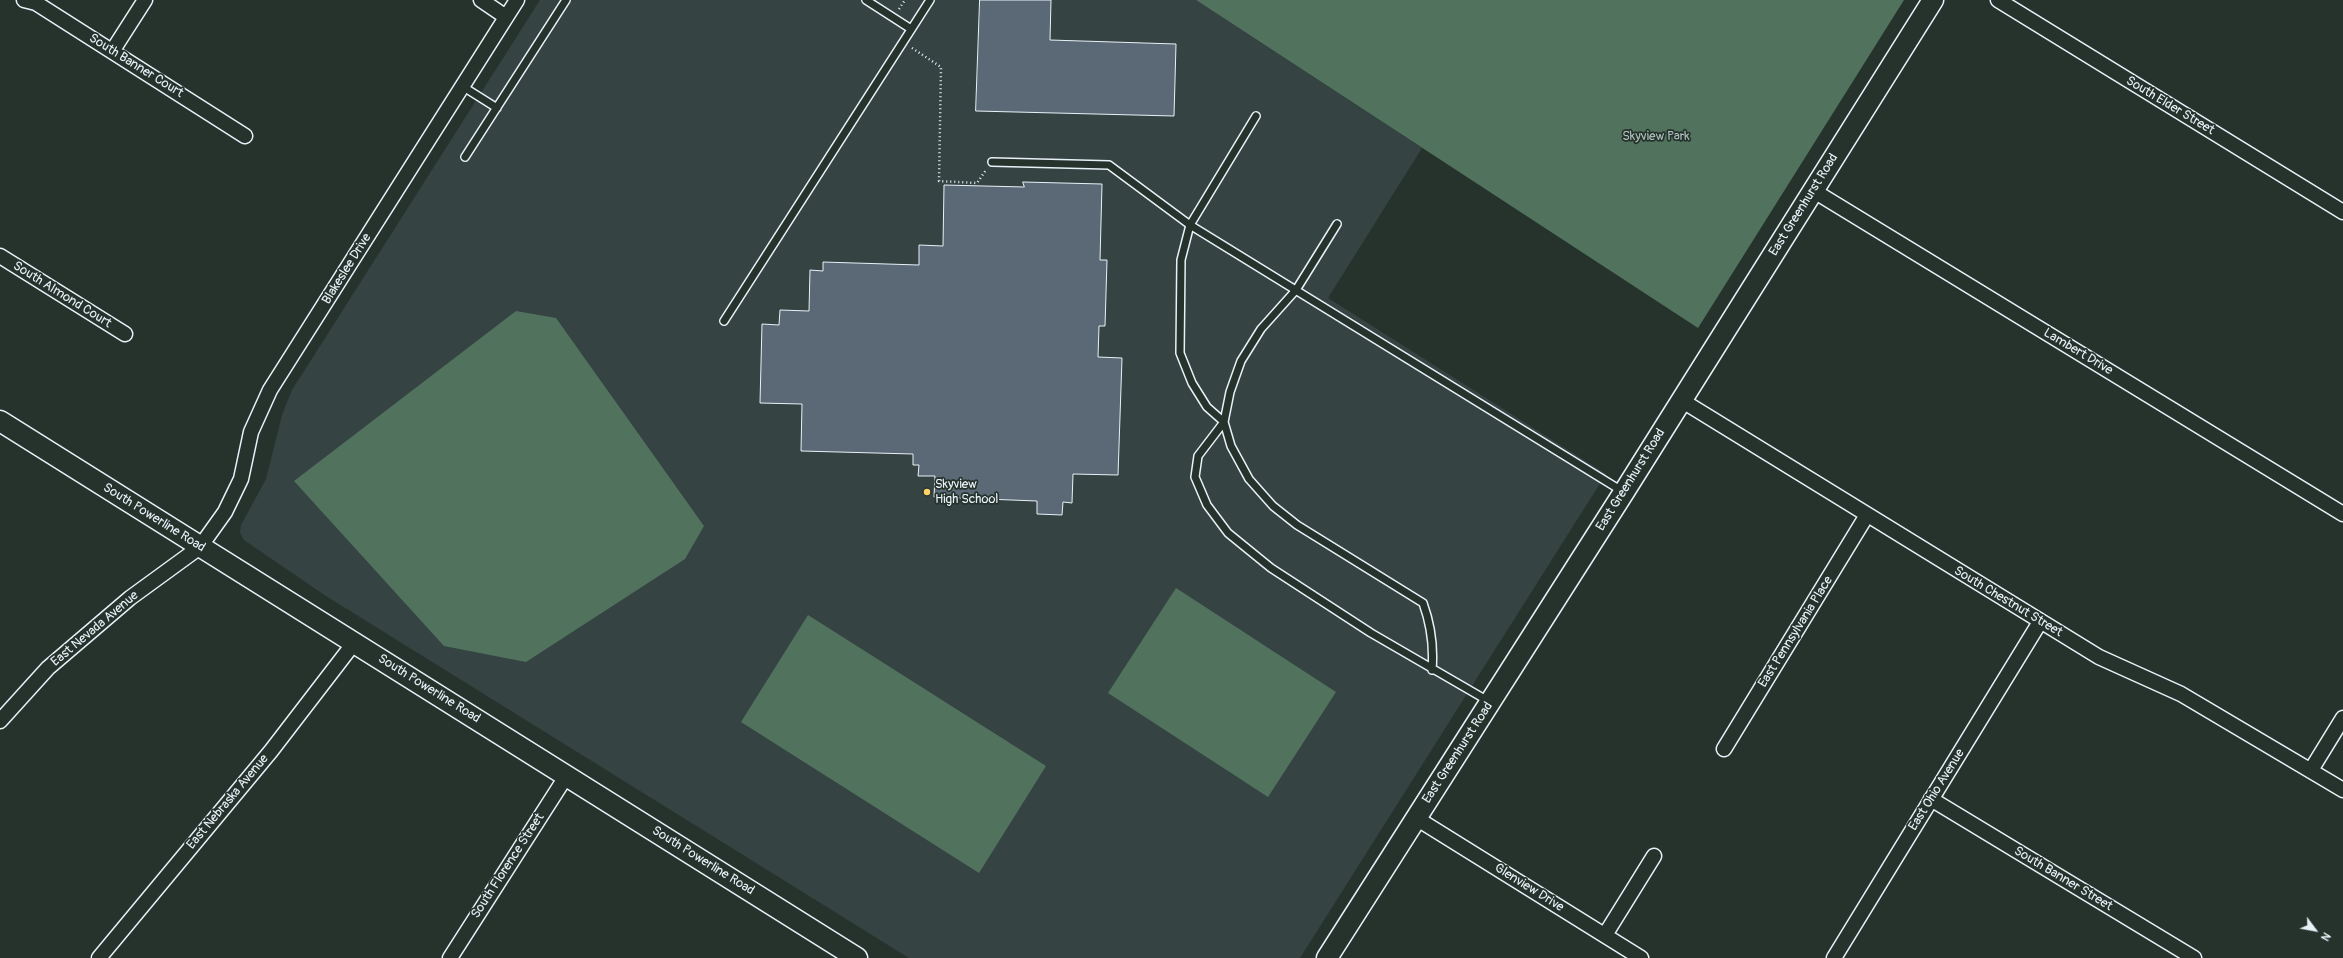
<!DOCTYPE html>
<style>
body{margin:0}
#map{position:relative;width:2343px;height:958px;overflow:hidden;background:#26332d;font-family:Pangolin,sans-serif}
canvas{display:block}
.north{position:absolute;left:2295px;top:910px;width:40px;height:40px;-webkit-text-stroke:3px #26332d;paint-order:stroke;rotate:122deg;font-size:11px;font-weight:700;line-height:16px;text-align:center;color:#e8f1f8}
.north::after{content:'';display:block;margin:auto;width:14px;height:18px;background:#e8f1f8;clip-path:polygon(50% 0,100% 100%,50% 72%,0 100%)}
</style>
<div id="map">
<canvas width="2343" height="958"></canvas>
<div class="north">N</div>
</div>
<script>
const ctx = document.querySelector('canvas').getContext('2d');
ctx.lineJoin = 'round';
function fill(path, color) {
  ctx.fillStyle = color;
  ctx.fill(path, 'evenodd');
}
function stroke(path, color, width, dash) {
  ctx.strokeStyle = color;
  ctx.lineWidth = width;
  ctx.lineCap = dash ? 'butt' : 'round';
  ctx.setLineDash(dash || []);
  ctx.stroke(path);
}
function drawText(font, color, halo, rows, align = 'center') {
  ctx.font = font + ' Pangolin,sans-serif';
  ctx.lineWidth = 3.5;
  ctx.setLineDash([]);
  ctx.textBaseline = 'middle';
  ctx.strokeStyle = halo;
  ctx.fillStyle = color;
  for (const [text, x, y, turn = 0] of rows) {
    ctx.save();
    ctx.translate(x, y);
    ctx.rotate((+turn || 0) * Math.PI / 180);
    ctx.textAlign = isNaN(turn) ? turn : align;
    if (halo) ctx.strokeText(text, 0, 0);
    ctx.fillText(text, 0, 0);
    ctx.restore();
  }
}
fill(new Path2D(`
 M540,0h656l226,148 -94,150 278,176 -306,484h-391l-583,-362 -82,-56 -4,-7 1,-8 25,-46 16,-64 10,-25z`), '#364343');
fill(new Path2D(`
 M1196,0h708l-206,328z
 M516,311l40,7 148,208 -19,33 -159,103 -82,-16 -150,-165z
 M1176,588l160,104 -68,105 -160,-104z
 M808,615l238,151 -67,107 -238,-151z`), '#51735e');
const building = new Path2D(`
 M980,0h71l-1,40 126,4 -2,72 -198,-5z
 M1023,182l79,2 -2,76h7l-2,66h-6l-1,31 24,1 -4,117 -45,-1 -1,29 -9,-1 -1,13 -25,-1v-13l-103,-4 1,-21h-17l1,-11h-6v-11l-112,-3 1,-47 -42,-1 2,-79 17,1 1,-15 29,1 1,-41 13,1v-9l96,3v-20l24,1 1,-61 80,2z`);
fill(building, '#5b6976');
stroke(building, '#e8f1f8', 1);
const lane = new Path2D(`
 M866,0l45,29
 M462,86l35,22
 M1256,116l-66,109 -9,35 -1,93 12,30 15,24 17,15 6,-30 11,-31 20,-32 35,-39 41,-66
 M465,157l101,-157
 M992,162l117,3 81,60 432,266
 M724,321l206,-321
 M1224,422l-26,34 -3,21 12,28 21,28 43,35 100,65 119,69
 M1224,422l7,24 18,33 24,27 24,19 126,78c8,22 11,43 9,67`);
const street = new Path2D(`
 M24,0l12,3 209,133
 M481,0l25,17
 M1998,0l345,212
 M113,50l32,-50
 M1814,191l529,323
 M0,256l125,78
 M1681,400l418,257 82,37 162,96
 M0,721l48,-53 82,-70 70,-51 25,-35 16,-33 10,-47 19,-42 247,-390
 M1724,749l143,-234
 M2311,770l32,-52
 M1931,799l263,159
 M1416,818l225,140
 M1605,935l49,-79
 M99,958l172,-207 83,-108
 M450,958l117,-183
 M1834,958l206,-336`);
const secondary = new Path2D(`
 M0,421l857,537
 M1327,958l297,-466 309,-492`);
stroke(lane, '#e8f1f8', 10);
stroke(street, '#e8f1f8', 17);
stroke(secondary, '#e8f1f8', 23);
stroke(new Path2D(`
 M899,9l6,-9
 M912,48l29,19 -2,114 38,2 9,-13`), '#e8f1f8', 2.5, [1, 3]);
stroke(lane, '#26332d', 7);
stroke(street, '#26332d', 14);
stroke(secondary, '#26332d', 20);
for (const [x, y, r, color] of [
 [927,492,4,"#ffd166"]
]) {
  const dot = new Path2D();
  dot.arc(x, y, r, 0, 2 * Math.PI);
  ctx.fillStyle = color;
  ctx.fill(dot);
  stroke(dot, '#26332d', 1.5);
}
drawText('13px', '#e8f1f8', '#26332d', [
 ["South Banner Court",136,66,32],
 ["South Elder Street",2170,106,31],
 ["East Greenhurst Road",1804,205,-58],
 ["Blakeslee Drive",347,269,-58],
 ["South Almond Court",62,295,32],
 ["Lambert Drive",2078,352,31],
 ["East Greenhurst Road",1631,480,-58],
 ["South Powerline Road",154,518,32],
 ["South Chestnut Street",2008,602,31],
 ["East Nevada Avenue",95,629,-40],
 ["East Pennsylvania Place",1796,632,-58],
 ["South Powerline Road",429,689,32],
 ["East Greenhurst Road",1458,753,-57],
 ["East Ohio Avenue",1937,790,-58],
 ["East Nebraska Avenue",228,802,-50],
 ["South Powerline Road",703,861,32],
 ["South Florence Street",508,866,-57],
 ["South Banner Street",2063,879,31],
 ["Glenview Drive",1529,888,32]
]);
drawText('13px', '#acbfba', '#26332d', [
 ["Skyview Park",1656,137]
]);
drawText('13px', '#e8f1f8', '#26332d', [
 ["Skyview",935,485],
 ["High School",935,500]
], 'left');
</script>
